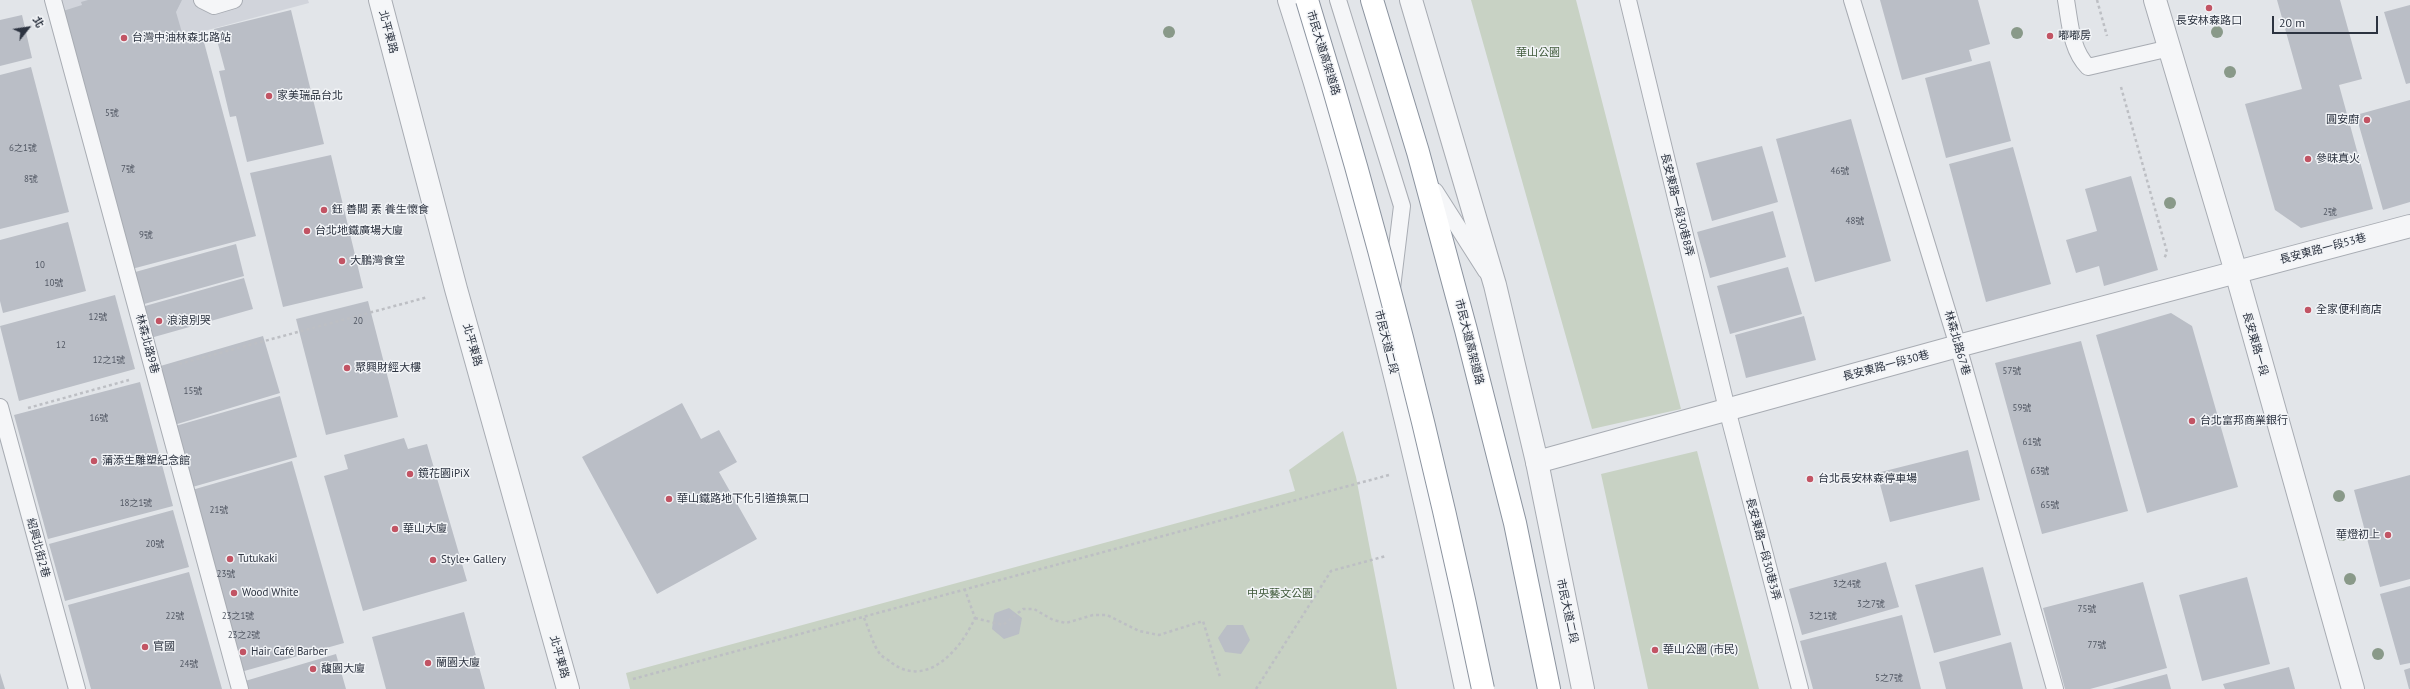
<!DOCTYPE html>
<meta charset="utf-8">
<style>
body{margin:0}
#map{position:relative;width:2410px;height:689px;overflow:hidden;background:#e2e5e9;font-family:"PT Sans","Noto Sans TC",sans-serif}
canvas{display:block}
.north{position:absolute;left:8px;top:8px;width:40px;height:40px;-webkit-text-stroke:3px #f2f4f7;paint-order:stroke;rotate:60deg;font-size:11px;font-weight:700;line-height:16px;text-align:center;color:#2c3340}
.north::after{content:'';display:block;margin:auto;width:14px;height:18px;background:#2c3340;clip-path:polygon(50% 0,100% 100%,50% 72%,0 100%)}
.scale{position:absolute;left:2272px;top:16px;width:106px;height:18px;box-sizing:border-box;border:2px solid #2c3340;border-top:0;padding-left:5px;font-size:12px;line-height:14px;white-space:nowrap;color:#2c3340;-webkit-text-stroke:3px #f2f4f7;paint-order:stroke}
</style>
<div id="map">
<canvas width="2410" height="689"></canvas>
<div class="north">北</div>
<div class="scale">20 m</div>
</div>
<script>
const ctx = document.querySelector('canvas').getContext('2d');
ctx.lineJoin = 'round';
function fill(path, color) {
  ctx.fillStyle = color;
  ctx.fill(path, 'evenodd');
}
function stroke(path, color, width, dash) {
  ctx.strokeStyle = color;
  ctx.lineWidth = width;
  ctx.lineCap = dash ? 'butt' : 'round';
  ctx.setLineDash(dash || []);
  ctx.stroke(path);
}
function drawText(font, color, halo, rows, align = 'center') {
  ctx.font = font + ' "PT Sans","Noto Sans TC",sans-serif';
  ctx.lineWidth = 3;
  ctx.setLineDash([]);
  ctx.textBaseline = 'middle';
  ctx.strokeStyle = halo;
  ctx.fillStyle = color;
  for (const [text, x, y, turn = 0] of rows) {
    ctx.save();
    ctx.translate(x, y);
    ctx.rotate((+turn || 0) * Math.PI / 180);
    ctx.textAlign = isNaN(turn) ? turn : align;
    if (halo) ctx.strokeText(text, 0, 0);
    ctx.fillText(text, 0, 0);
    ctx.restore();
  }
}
fill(new Path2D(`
 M60,0h248l1,3 -232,62z`), '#d1d4db');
fill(new Path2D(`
 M1471,0h105l105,409 -89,20z
 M1343,431l13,46 41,212h-767l-4,-16 669,-182 -6,-21z
 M1697,451l62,238h-111l-47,-215z`), '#c8d2c4');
fill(new Path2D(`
 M88,0h94l-6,12 7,24 18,-5 55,205 -128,34 -65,-259 19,-6 -1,-3z
 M1880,0h98l12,44 -21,6 3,11 -70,19z
 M2277,0h63l22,79 -23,6 34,124 -72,19 -26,-18 -30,-106 57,-15z
 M2410,5v78l-4,1 -22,-72z
 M291,10l33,134 -77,18 -11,-46 -6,1 -11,-46 6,-1 -11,-41z
 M22,15l10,43 -32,8v-46z
 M1990,61l21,80 -65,17 -21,-80z
 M31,67l38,145 -69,17v-154z
 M2410,100v102l-27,8 -27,-95z
 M1851,119l40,142 -76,21 -39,-143z
 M1762,146l16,56 -66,19 -16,-58z
 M2013,147l38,137 -65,18 -37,-138z
 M331,155l32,133 -80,19 -33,-134z
 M2131,176l27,94 -54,16 -5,-20 -23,7 -10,-33 31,-9 -12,-42z
 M1773,211l13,46 -76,21 -13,-46z
 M68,222l18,69 -83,22 -3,-12v-61z
 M236,244l8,32 -107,30 -9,-32z
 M1788,267l14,47 -72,20 -13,-48z
 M244,278l9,31 -106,30 -9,-31z
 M115,295l20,74 -116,32 -19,-75z
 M368,301l30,116 -72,18 -30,-116z
 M2171,313l21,13 46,161 -91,26 -51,-178z
 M1804,316l12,44 -70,18 -11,-43z
 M263,336l17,57 -106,32 -17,-58z
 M2081,341l47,170 -86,23 -47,-171z
 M140,382l33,124 -125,33 -34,-124z
 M280,396l17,61 -108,31 -17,-61z
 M682,403l19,36 18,-9 18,32 -18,10 38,67 -100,55 -75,-137z
 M404,438l4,11 19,-5 40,137 -104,30 -39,-135 24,-7 -4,-14z
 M1968,450l12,50 -90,22 -13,-49z
 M292,461l52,182 -114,32 -38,-185z
 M2410,475v104l-30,8 -26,-97z
 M173,510l16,57 -124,34 -16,-57z
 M1886,562l13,45 -97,28 -13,-46z
 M1983,567l18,68 -67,18 -19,-68z
 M189,572l33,117h-131l-23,-84z
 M2247,577l23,87 -68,17 -23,-86z
 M2143,582l24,86 -77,21h-25l-22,-81z
 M2410,586v77l-10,2 -20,-71z
 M1009,608l13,10 -3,16 -15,5 -12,-10 2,-14 1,-2z
 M464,612l21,77h-99l-14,-52z
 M1902,615l19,74h-108l-13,-48z
 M1227,625h16l7,15 -9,14 -16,-2 -7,-14z
 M2011,642l12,47h-77l-7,-27z
 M336,654l10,35h-109l-2,-5z
 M2289,667l6,22h-70l-2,-5z
 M2410,668v21h-1l-5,-19z
 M0,673l5,16h-5z
 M2167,674l4,15h-59z`), '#babec6');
const service = new Path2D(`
 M53,0l187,689
 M202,0l12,6 20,-6
 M1338,0l64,206 -10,82
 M1628,0l99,409 73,280
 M1852,0l106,346 97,343
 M2066,0c4,23 5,50 22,67l82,-19
 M1435,191l51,80
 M0,407l77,282`);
const minor = new Path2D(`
 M1537,462l421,-116 452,-120`);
const tertiary = new Path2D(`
 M380,0l76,289 112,400
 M1289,0c73,225 128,457 177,689
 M1411,0l84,285 42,177 46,227
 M2155,0l81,272 117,417`);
const trunk = new Path2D(`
 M1372,0l46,152 48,178 49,193 34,166`);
stroke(service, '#a8acb3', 18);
stroke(minor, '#a8acb3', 24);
stroke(tertiary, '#a8acb3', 24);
stroke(trunk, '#8b939f', 24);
stroke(new Path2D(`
 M2097,0l10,36
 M2121,87l46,165 -3,7
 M179,364l249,-67
 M28,408l101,-28
 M864,618c5,11 9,27 16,36 3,4 9,6 12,9 35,26 69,-14 83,-45l-10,-28
 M975,618l28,7 20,-16h11l19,11 13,3 27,-8h14l32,16 20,4 44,-14 17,56
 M633,679l756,-204
 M1256,689l75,-118 55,-15`), '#bdbfc4', 2.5, [3, 3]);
stroke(service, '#f5f6f8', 16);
stroke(minor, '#f5f6f8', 22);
stroke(tertiary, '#f5f6f8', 22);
stroke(trunk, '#fff', 22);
const trunkBridge = new Path2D(`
 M1307,0c70,227 128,457 176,689`);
stroke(trunkBridge, '#8b939f', 24, []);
stroke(trunkBridge, '#fff', 22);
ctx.fillStyle = '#899989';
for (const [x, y] of [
 [1169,32],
 [2217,32],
 [2017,33],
 [2230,72],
 [2170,203],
 [2339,496],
 [2342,535],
 [2350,579],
 [2378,654]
]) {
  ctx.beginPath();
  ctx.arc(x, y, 6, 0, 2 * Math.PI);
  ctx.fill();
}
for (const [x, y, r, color] of [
 [2209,8,4,"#c25464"],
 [2050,36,4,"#c25464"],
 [124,38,4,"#c25464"],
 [269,96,4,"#c25464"],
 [2367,120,4,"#c25464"],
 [2308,159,4,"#c25464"],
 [324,210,4,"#c25464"],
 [307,231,4,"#c25464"],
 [342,261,4,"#c25464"],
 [2308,310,4,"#c25464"],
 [159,321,4,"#c25464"],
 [347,368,4,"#c25464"],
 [2192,421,4,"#c25464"],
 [94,461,4,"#c25464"],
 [410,474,4,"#c25464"],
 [1810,479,4,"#c25464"],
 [669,499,4,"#c25464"],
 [395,529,4,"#c25464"],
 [2388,535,4,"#c25464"],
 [230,559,4,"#c25464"],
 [433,560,4,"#c25464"],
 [234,593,4,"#c25464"],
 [145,647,4,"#c25464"],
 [1655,650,4,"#c25464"],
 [243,652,4,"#c25464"],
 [428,663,4,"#c25464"],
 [313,669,4,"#c25464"]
]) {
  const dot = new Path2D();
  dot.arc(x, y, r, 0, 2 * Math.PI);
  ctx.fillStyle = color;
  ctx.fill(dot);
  stroke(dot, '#f2f4f7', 1.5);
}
drawText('9px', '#505662', null, [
 ["5號",112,113],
 ["6之1號",23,148],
 ["7號",128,169],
 ["46號",1840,171],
 ["8號",31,179],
 ["2號",2330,212],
 ["48號",1855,221],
 ["9號",146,235],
 ["10",40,265],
 ["10號",54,283],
 ["12號",98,317],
 ["20",358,321],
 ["12",61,345],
 ["12之1號",109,360],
 ["57號",2012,371],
 ["15號",193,391],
 ["59號",2022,408],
 ["16號",99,418],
 ["61號",2032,442],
 ["63號",2040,471],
 ["18之1號",136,503],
 ["65號",2050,505],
 ["21號",219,510],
 ["20號",155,544],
 ["23號",226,574],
 ["3之4號",1847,584],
 ["3之7號",1871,604],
 ["75號",2087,609],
 ["22號",175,616],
 ["23之1號",238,616],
 ["3之1號",1823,616],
 ["23之2號",244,635],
 ["77號",2097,645],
 ["24號",189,664],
 ["5之7號",1889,678]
]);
drawText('11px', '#2c3340', '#f2f4f7', [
 ["長安林森路口",2209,21,"center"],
 ["嘟嘟房",2058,36],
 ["台灣中油林森北路站",132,38],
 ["家美瑞品台北",277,96],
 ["圓安廚",2359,120,"right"],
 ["參昧真火",2316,159],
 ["鈺 善閣 素 養生懷食",332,210],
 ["台北地鐵廣場大廈",315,231],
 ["大鵬灣食堂",350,261],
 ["全家便利商店",2316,310],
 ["浪浪別哭",167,321],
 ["聚興財經大樓",355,368],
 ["台北富邦商業銀行",2200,421],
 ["蒲添生雕塑紀念館",102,461],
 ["鏡花園iPiX",418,474],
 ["台北長安林森停車場",1818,479],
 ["華山鐵路地下化引道換氣口",677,499],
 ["華山大廈",403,529],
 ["華燈初上",2380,535,"right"],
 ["Tutukaki",238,559],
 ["Style+ Gallery",441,560],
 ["Wood White",242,593],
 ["官國",153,647],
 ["華山公園 (市民)",1663,650],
 ["Hair Café Barber",251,652],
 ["蘭園大廈",436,663],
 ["馥園大廈",321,669]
], 'left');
drawText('11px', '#2c3340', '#f2f4f7', [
 ["北平東路",388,32,75],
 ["市民大道高架道路",1323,53,73],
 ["長安東路一段30巷8弄",1677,205,76],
 ["長安東路一段53巷",2323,249,-15],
 ["市民大道二段",1386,342,76],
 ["市民大道高架道路",1469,342,76],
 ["林森北路67巷",1957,343,74],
 ["林森北路9巷",147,344,75],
 ["長安東路一段",2255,344,74],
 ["北平東路",472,345,74],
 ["長安東路一段30巷",1886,366,-15],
 ["紹興北街2巷",38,548,75],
 ["長安東路一段30巷3弄",1763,549,75],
 ["市民大道二段",1567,611,78],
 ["北平東路",559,657,74]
]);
drawText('11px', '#405a3b', '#f2f4f7', [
 ["華山公園",1538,53],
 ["中央藝文公園",1280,594]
]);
</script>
